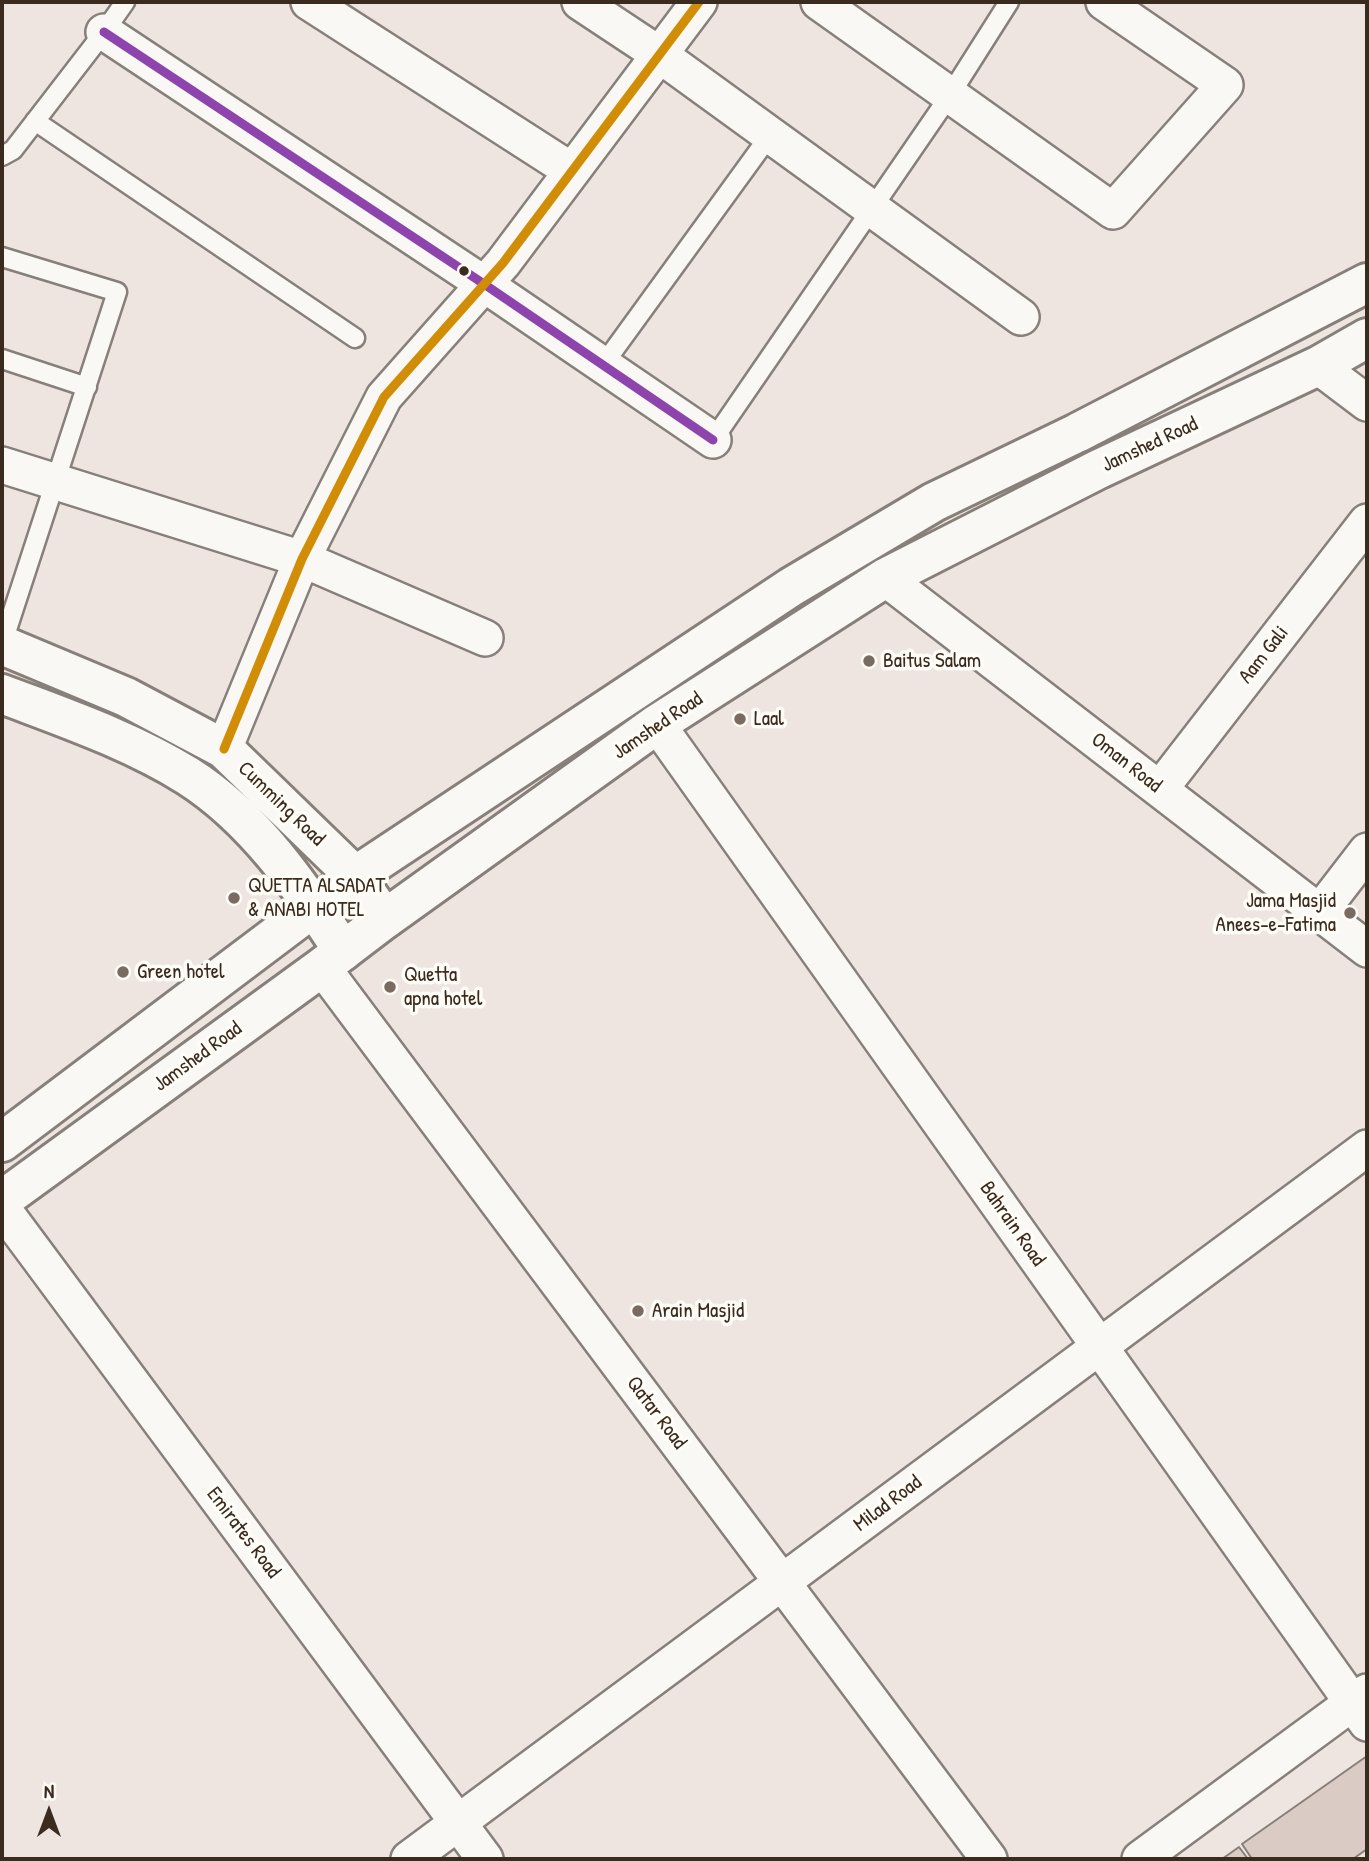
<!DOCTYPE html>
<style>
body{margin:0}
#map{position:relative;width:1369px;height:1861px;overflow:hidden;background:#efe5e0;font-family:"Patrick Hand",sans-serif}
canvas{display:block}
.frame{position:absolute;inset:0;border:4px solid #3b2a1e;pointer-events:none}
.north{position:absolute;left:14px;top:1777px;width:70px;height:70px;-webkit-text-stroke:5px #fdfcf7;paint-order:stroke;rotate:0deg;font-size:19px;font-weight:700;line-height:28px;text-align:center;color:#3b2a1e}
.north::after{content:'';display:block;margin:auto;width:24px;height:32px;background:#3b2a1e;clip-path:polygon(50% 0,100% 100%,50% 72%,0 100%)}
</style>
<div id="map">
<canvas width="1369" height="1861"></canvas>
<div class="frame"></div>
<div class="north">N</div>
</div>
<script>
const ctx = document.querySelector('canvas').getContext('2d');
ctx.lineJoin = 'round';
function fill(path, color) {
  ctx.fillStyle = color;
  ctx.fill(path, 'evenodd');
}
function stroke(path, color, width, dash) {
  ctx.strokeStyle = color;
  ctx.lineWidth = width;
  ctx.lineCap = dash ? 'butt' : 'round';
  ctx.setLineDash(dash || []);
  ctx.stroke(path);
}
function drawText(font, color, halo, rows, align = 'center') {
  ctx.font = font + ' "Patrick Hand",sans-serif';
  ctx.lineWidth = 7;
  ctx.setLineDash([]);
  ctx.textBaseline = 'middle';
  ctx.strokeStyle = halo;
  ctx.fillStyle = color;
  for (const [text, x, y, turn = 0] of rows) {
    ctx.save();
    ctx.translate(x, y);
    ctx.rotate((+turn || 0) * Math.PI / 180);
    ctx.textAlign = isNaN(turn) ? turn : align;
    if (halo) ctx.strokeText(text, 0, 0);
    ctx.fillText(text, 0, 0);
    ctx.restore();
  }
}
const building = new Path2D(`
 M1367,1756v93l-14,10h-101l-10,-15z
 M1239,1847l9,12h-26z`);
fill(building, '#dacbc4');
stroke(building, '#877f7a', 2);
const service = new Path2D(`
 M35,121l320,217
 M2,156l11,-6 91,-118 21,-30
 M2,257l115,35 -115,353
 M2,359l85,28
 M603,365l167,-230
 M713,440l237,-345 59,-93`);
const minor = new Path2D(`
 M309,2l263,169
 M580,2l80,53 361,262
 M819,2l294,209 112,-126 -121,-83
 M104,32l380,252 229,156
 M1318,366l49,37
 M2,465l300,94 183,79
 M885,578l482,371
 M657,724l710,999
 M224,749l78,-190 82,-162 119,-134 196,-261
 M1160,789l207,-267
 M1320,912l47,-61
 M322,967l667,892
 M2,1208l483,651
 M409,1859l958,-711
 M1140,1859l227,-167`);
const tertiary = new Path2D(`
 M2,645l124,52 98,52 131,127 30,43
 M2,694c63,24 128,46 186,82 66,42 113,110 155,175`);
const secondary = new Path2D(`
 M2,1142l353,-266 436,-289 143,-85 143,-69 290,-150
 M2,1200l320,-233 63,-48 272,-195 228,-146 214,-109 219,-103 49,-28`);
stroke(service, '#877f7a', 23);
stroke(minor, '#877f7a', 40);
stroke(tertiary, '#877f7a', 44);
stroke(secondary, '#877f7a', 44);
stroke(service, '#f9f8f5', 18);
stroke(minor, '#f9f8f5', 35);
stroke(tertiary, '#f9f8f5', 38);
stroke(secondary, '#f9f8f5', 38);
stroke(new Path2D(`
 M104,32l380,252 229,156`), '#8e44ad', 9);
stroke(new Path2D(`
 M224,749l78,-190 82,-162 119,-134 196,-261`), '#d18d06', 9);
for (const [x, y, r, color] of [
 [464,271,6,"#3b2a1e"],
 [869,661,7,"#7a6b62"],
 [740,719,7,"#7a6b62"],
 [234,898,7,"#7a6b62"],
 [1350,913,7,"#7a6b62"],
 [123,972,7,"#7a6b62"],
 [390,987,7,"#7a6b62"],
 [638,1311,7,"#7a6b62"]
]) {
  const dot = new Path2D();
  dot.arc(x, y, r, 0, 2 * Math.PI);
  ctx.fillStyle = color;
  ctx.fill(dot);
  stroke(dot, '#fdfcf7', 2.5);
}
drawText('21px', '#3b2a1e', '#fdfcf7', [
 ["Jamshed Road",1150,445,-25],
 ["Aam Gali",1264,655,-52],
 ["Jamshed Road",658,726,-34],
 ["Oman Road",1126,763,38],
 ["Cumming Road",281,804,44],
 ["Jamshed Road",198,1057,-36],
 ["Bahrain Road",1012,1224,55],
 ["Qatar Road",656,1413,53],
 ["Milad Road",888,1504,-37],
 ["Emirates Road",243,1533,53]
]);
drawText('21px', '#3b2a1e', '#fdfcf7', [
 ["Baitus Salam",883,661],
 ["Laal",754,719],
 ["QUETTA ALSADAT",248,886],
 ["& ANABI HOTEL",248,910],
 ["Jama Masjid",1336,901,"right"],
 ["Anees-e-Fatima",1336,925,"right"],
 ["Green hotel",137,972],
 ["Quetta",404,975],
 ["apna hotel",404,999],
 ["Arain Masjid",652,1311]
], 'left');
</script>
